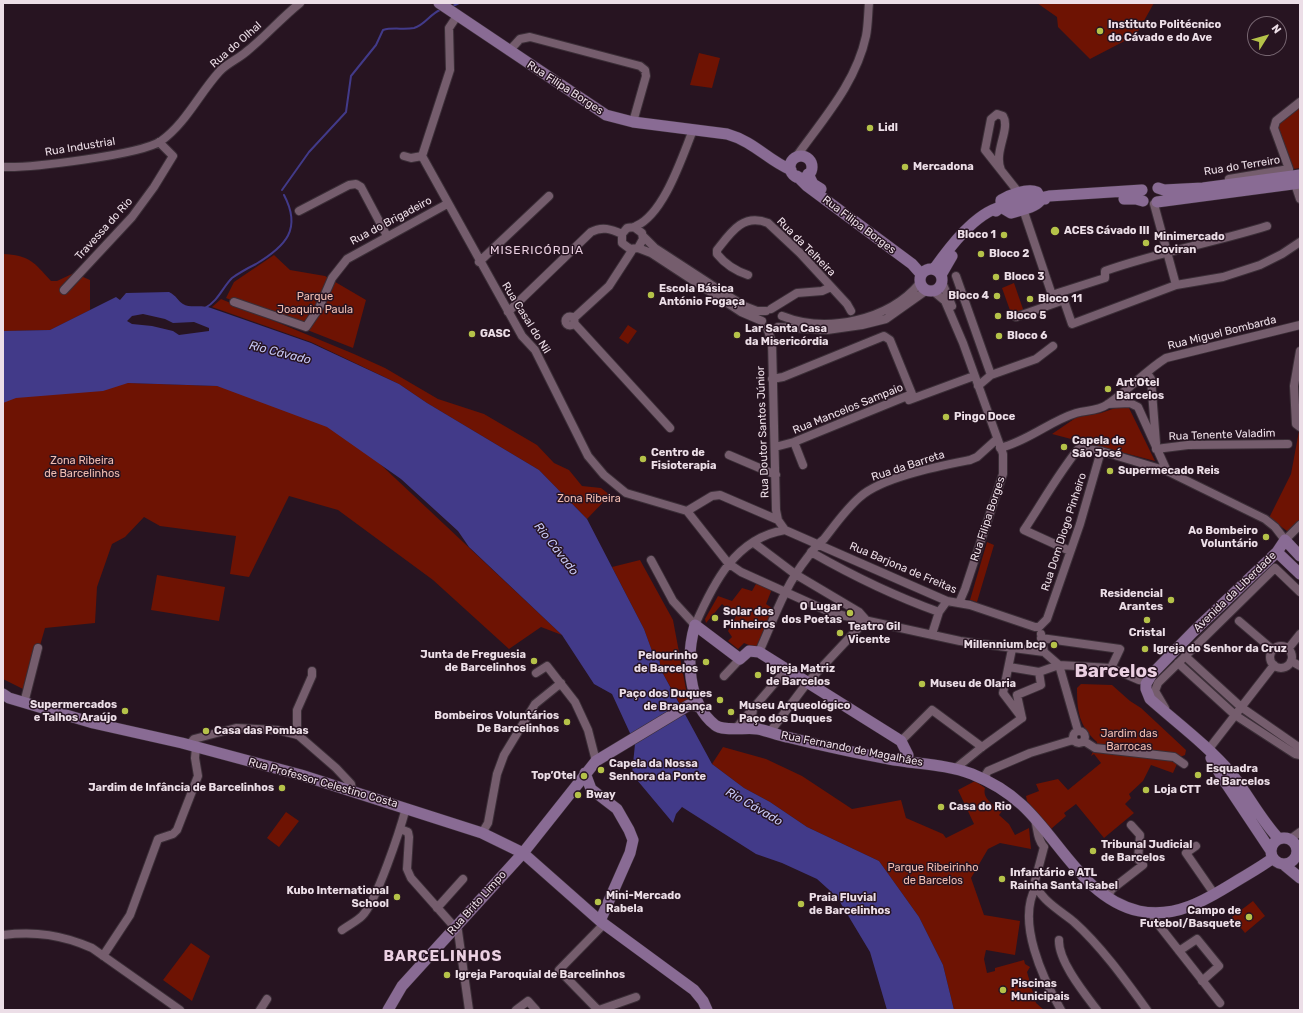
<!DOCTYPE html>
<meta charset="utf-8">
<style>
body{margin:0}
#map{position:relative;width:1303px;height:1013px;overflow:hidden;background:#271421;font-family:Rubik,sans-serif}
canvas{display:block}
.frame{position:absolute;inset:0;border:4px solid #ecdee7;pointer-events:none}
.north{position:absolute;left:1247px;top:16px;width:40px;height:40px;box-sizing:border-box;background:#271421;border:1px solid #766570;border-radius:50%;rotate:53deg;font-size:11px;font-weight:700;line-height:16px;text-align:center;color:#ecdee7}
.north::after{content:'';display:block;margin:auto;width:14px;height:18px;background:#b5c249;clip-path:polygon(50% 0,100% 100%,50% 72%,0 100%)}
</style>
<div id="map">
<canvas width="1303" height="1013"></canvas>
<div class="frame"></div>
<div class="north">N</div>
</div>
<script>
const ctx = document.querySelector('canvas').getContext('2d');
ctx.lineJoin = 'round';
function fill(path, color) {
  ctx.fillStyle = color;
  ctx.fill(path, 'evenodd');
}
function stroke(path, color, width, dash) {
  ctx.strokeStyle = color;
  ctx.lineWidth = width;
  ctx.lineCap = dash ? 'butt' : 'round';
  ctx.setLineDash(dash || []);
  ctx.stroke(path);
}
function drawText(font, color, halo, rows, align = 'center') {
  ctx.font = font + ' Rubik,sans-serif';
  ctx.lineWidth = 3;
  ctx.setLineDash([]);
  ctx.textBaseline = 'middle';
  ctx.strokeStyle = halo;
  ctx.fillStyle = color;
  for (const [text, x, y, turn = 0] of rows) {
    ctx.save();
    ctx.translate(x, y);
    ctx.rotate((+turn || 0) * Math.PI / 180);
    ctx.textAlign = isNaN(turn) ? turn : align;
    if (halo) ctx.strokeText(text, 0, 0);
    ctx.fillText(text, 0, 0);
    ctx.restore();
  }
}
fill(new Path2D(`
 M1037,3h117l-18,32 -46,24 -32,-32 -1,-10z
 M699,53l21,5 -8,30 -22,-3z
 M1300,105v63l-7,1 -16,-43 3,-6z
 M3,254c26,1 31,8 48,27h6l17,-8 16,7v30l-40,20 -47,1z
 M274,255l16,15 35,6 41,24 -13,48 -127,-50 8,-16z
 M1014,283l10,29 -12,4 -10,-28z
 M221,299l133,55 31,14 53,31 46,15 53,31 17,18 15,7 13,16 19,2 9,7 -23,24 -48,-49 -112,-67 -28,-19 -88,-42 -99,-35z
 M628,325l9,6 -9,13 -9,-6z
 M128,383l89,3 112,30 233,219 -21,-8 -32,22 -76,-69 -95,-70 -49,-14 -40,81 -19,-3 6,-38 -76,-10 -16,-9 -19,20 -13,7 -15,43 -2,36 -50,5 -18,63 -24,-12v-282z
 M1121,406h7l27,55 -103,-27 25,-17 24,-4z
 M1299,431l1,91 -10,11 -21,-15 22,-44z
 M987,542l7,3 -17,57 -7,-2z
 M640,560l33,60 15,80 -7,6 -20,-36 -2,-12 -7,-7 -8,-22 -32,-62z
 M157,575l68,12 -6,34 -68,-11z
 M757,582l15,7 -6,15 9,6 -16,39 -15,-6 -6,6 -10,-8 4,-4 -4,-6 8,-15 -14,-12 -16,19 -1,-4 13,-23 14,5 10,-13 10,3z
 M1081,684l31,1 18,16 11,7 45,42 -1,5 -5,2 -7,16 -22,-8 -8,16 -14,13 2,4 -6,6 9,9 -30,25 -28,-34 -12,9 2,3 -15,13 -24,-28 -1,-5 13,-5 -3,-7 22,-5 10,11 33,-27 -7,-9 -3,2 6,-14c-18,-16 -20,-31 -20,-54z
 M723,747l43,12 36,17 50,33 49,-9 5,18 37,16 3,4 28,-14 -16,-34 17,-9 10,7c-3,11 9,17 17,23l-3,4 10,9 6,11 14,-7 2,21 -31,-6 -12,6 -17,29 13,37 36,6 -5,34 -29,-5 -2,9 3,14 8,-2v-3l29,-8 1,4 5,3 -3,5 9,31 8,7h-90l-11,-45 -24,-48 -40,-56 -72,-34 -37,-25 -26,-14 -32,-24z
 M286,812l13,9 -20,26 -12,-9z
 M1253,901l12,15 -20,17 -13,-16z
 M191,943l19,13 -18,45 -29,-21z`), '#6e1303');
fill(new Path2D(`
 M169,292c8,4 9,9 14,12 6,4 17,1 25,3l103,36 88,41 28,19 112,67 48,49 57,110 8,22 7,7 2,12 51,94 32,24 26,14 37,25 72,34 40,56 24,48 11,45h-67l-17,-58 -33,-55 -20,-18 -35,-16 -26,-9 -74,-47 -6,7 -3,9 -41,-49 3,-30 -23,-50 -18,-10 -32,-49 -93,-88 -11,-16 -57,-52 -74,-52 -110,-41 -89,-3 -25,8 -87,7 -13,5v-72l47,-1 66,-33 4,3 6,-7zM143,314l22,5 8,4 21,-1 15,6v3l-30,4 -6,-4 -21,-5 -20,-2 -5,-3 5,-5z`), '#423a89');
stroke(new Path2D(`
 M453,6l6,-3
 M282,190l27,-38 37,-40 5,-36 25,-31 7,-15c10,-3 21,0 31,-2 11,-3 16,-14 26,-18
 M205,308c14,-8 17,-20 27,-30 7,-5 16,-10 24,-14 30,-18 46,-35 28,-69`), '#423a89', 2);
const minor = new Path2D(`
 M457,16l-8,12 1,42 -28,86 100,180 13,14 53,106 16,19 22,18 61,18
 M509,51l11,-12 10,-2 110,29 5,4 1,6 -13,46
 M404,156l7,2 11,-2
 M796,157c27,-38 60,-74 70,-121 2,-10 2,-22 3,-33
 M3,167c27,1 137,-12 158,-26 25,-18 38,-47 58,-69 7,-8 19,-13 27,-20 19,-15 35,-34 54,-49
 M1001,170c-8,-18 10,-41 2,-54l-6,-2 -6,5 -6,31 34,43
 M1229,179l60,-10 -15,-41 2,-7 24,-19
 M1295,184l5,15
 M1154,204l22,81
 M1023,209l29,86 9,-3 11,32 104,-39 47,-8 37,-12 22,-11 18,-12
 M299,211l50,-26 7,-1 5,3 26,49
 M634,227l8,6 1,6 -5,9 -8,1 -8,-6v-9l5,-6c3,-1 6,0 9,-2 28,-12 46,-69 57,-96
 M643,236l12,12 89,58 13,5h9
 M638,248l13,5 90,59 21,9
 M479,262l70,-66
 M748,275c-12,-4 -23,-11 -31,-21v-4c14,-18 26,-37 51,-27l32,30 47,51 4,7
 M956,276l35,99
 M942,282l10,24
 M64,290l68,-73 22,-30 19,-31 -14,-14
 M933,291l12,10 18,42 40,111v20l-38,115 -6,14
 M1061,292l44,-14v-7c53,-19 108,-28 162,-45
 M234,302l72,25 13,-19 13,-30 15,-19 100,-55
 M771,309l26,-16 25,-2 9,-4
 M508,312l83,-80c11,-6 20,-3 31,2
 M782,316c45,18 107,4 138,-33
 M565.5 321a4.5 4.5 0 1 1 9 0a4.5 4.5 0 1 1-9 0Z
 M1016,317l48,-17
 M574,318l35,-32 24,-37
 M574,323l96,105
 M778,327l49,3 35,-5 24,-6 41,-29
 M767,328l5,14 4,168 2,10 7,10 162,71 23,4 65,22h4l8,-8 33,-95 21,-73
 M1300,351l-6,35 2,38 4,3
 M1147,373l4,6 5,64
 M772,379l11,-2 101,-41 6,4 22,54 -118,48 -19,5
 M978,386l13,-11 45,-16 17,-13
 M909,400l65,-24
 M1108,404l22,-1 8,4 29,64
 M794,442l9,23
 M1000,448c28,-7 50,-27 76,-35 11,-3 22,-2 32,-9 21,-14 37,-33 58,-46l134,-33
 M1156,449l32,-4 100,-1
 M729,455l47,20
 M687,511l41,52 13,9 91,41 128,28 84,11
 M687,511l25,-15 8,-1 58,25
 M754,543l41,31 64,38 7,8
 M1070,551l-46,-21c18,-27 34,-56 55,-82l22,3 66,20 98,48 10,8 10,13 15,-15
 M811,552c42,24 83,44 128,60
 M651,560l22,41 22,24c18,-41 40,-87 90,-95
 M1239,621l34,29
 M932,634l7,-22 8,-11
 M1041,634l3,18 15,13 19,66
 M1270 657a11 11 0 1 1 22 0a11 11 0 1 1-22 0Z
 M1288,649l12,-15
 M759,652c15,-33 25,-65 48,-94 5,-7 10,-14 17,-19 11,-14 22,-30 36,-42 22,-20 80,-31 110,-37l7,-3 20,-18
 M1185,656l56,51 59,41
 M1291,661l9,5
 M1178,663l57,52 60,39 5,1
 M1009,667l30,5
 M1111,668l28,12
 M536,673l11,-7 28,36 13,28 8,31
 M724,676l16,-17
 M24,703l14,-55
 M1165,708l-10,-17 3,-8 117,-115 25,24
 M753,709l-1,8 5,12
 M1022,718l-5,-23 24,-10 -2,-13 20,-7 52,3 9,-19 -79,-11
 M737,727l49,-57
 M1073 737a6 6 0 1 1 12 0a6 6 0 1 1-12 0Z
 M770,732l37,-49 59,-63
 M297,735v-25l15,-34v-5
 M901,741l31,-31 50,37
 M1084,741l11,7 79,9 10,7
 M189,745l5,-6 42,-11 41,2 21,5 38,33 15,16 1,6
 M1208,750l66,-85
 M956,768l26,-21 40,-29 -19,-25 9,-44
 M983,779l5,-8 42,-18 43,-13
 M1035,820c3,10 2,19 9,27
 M400,829l8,3 1,5 -2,32 4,9 47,53 11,79
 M482,833l6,-10 9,-49 7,-19 31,-51 26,-21
 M1289,840l11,-8
 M1196,846l-10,7 29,42
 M1044,847l-9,34c3,18 26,30 39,41 27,24 52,59 73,88
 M1296,852l4,-8
 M1036,887c-20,34 7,92 25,123
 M1107,897l5,-8 31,-24 -5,-6 2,-24 -9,-10
 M437,908l26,-29
 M1153,913l1,6 66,84
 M342,930c7,-5 15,-9 20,-14 15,-15 38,-86 44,-108
 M3,935c33,-4 59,0 89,13l88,62
 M1059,940c-1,21 26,54 38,70
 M1179,951l18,-12 22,27 -17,15
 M103,956l27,-41 28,-76 15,-5 4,-4 21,-54 -3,-18 1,-11
 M260,1010l7,-11
 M516,1010l12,-9 8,9
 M598,1010l-39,-40 45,-46
 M599,1010l37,-13`);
const major = new Path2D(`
 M439,3l167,112 27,7 94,12c28,8 39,25 64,36
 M790 167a11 11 0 1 1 22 0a11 11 0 1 1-22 0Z
 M808,174l5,10 8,5
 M797,176l10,10 105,78 9,10
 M1158,188l6,2 39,-2 97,-13
 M1124,199h12l7,2
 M1157,202l143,-19
 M1009,204l22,-5h14
 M996,211l5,-4 10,6c9,-3 23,-5 29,-12v-3
 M920 280a11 11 0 1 1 22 0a11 11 0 1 1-22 0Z
 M934,269c15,-21 41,-56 67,-62v-7c9,-5 26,-12 36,-8l3,6 9,-2 93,-6
 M941,275l11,-19
 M1277,552l23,22
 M3,694l6,4 84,25 89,20 119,32 181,58 41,20 77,68 94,69 9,11 4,9
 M1211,758l12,21 48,72
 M907,761l1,-6 -7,-14 -142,-89 -10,-1 -9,8 -45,-34c-9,31 -8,78 20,100 8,7 31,2 43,4 10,2 19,6 29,8 33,8 68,16 102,22 27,5 57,5 83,15 20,8 35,17 50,31 38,35 63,94 117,106 36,8 67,-11 96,-29 13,-8 26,-15 38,-24
 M585,773l6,16 26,20 12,21 4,10 -3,13 -30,68
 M1271 851a13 13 0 1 1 26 0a13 13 0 1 1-26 0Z
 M1279,839c-19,-20 -31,-45 -48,-66 -24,-28 -54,-50 -81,-74l-4,-10v-5l6,-10 41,-42 84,-80 8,-12 15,16
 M1283,864l17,14
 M388,1010l14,-24 121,-133 73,-92 93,-56 8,1 6,4`);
stroke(minor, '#3b2e37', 10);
stroke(major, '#3b2e37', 12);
stroke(minor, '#755d6d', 8);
stroke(major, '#896b94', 11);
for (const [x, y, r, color] of [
 [1100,31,4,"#b5c249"],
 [870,128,4,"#b5c249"],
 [905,167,4,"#b5c249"],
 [1055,231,5,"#b5c249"],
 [1004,235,4,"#b5c249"],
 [1146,243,4,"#b5c249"],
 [981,254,4,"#b5c249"],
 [996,277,4,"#b5c249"],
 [651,295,4,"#b5c249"],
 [997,296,4,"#b5c249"],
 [1030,299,4,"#b5c249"],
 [998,316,4,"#b5c249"],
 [472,334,4,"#b5c249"],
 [737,335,4,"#b5c249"],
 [999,336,4,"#b5c249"],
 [1108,389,4,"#b5c249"],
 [946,417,4,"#b5c249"],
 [1064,447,4,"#b5c249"],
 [643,459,4,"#b5c249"],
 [1110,471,4,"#b5c249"],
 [1266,537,4,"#b5c249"],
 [1171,600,4,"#b5c249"],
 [850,613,4,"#b5c249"],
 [715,618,4,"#b5c249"],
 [1147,620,4,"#b5c249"],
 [840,633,4,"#b5c249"],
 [1054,645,4,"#b5c249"],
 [1145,649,4,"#b5c249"],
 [534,661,4,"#b5c249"],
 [706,662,4,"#b5c249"],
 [758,675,4,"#b5c249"],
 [922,684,4,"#b5c249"],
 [720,700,4,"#b5c249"],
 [125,711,4,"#b5c249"],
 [731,712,4,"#b5c249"],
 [567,722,4,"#b5c249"],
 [206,731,4,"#b5c249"],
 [601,770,4,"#b5c249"],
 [1198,775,4,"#b5c249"],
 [584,776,4,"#b5c249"],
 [282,788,4,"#b5c249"],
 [1146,790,4,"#b5c249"],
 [578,795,4,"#b5c249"],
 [941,807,4,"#b5c249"],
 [1093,851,4,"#b5c249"],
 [1002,879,4,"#b5c249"],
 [397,897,4,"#b5c249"],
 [598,902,4,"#b5c249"],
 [801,904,4,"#b5c249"],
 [1249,917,4,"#b5c249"],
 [447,975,4,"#b5c249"],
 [1003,990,4,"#b5c249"]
]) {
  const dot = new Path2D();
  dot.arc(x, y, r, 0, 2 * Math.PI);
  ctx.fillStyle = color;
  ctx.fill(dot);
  stroke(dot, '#271421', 1.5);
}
drawText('bold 11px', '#ecdee7', '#271421', [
 ["Instituto Politécnico",1108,25],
 ["do Cávado e do Ave",1108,38],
 ["Lidl",878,128],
 ["Mercadona",913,167],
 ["ACES Cávado III",1064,231],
 ["Bloco 1",996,235,"right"],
 ["Minimercado",1154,237],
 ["Coviran",1154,250],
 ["Bloco 2",989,254],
 ["Bloco 3",1004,277],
 ["Escola Básica",659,289],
 ["António Fogaça",659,302],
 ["Bloco 4",989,296,"right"],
 ["Bloco 11",1038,299],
 ["Bloco 5",1006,316],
 ["Lar Santa Casa",745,329],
 ["da Misericórdia",745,342],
 ["GASC",480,334],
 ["Bloco 6",1007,336],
 ["Art'Otel",1116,383],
 ["Barcelos",1116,396],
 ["Pingo Doce",954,417],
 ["Capela de",1072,441],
 ["São José",1072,454],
 ["Centro de",651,453],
 ["Fisioterapia",651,466],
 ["Supermecado Reis",1118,471],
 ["Ao Bombeiro",1258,531,"right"],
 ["Voluntário",1258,544,"right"],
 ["Residencial",1163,594,"right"],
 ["Arantes",1163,607,"right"],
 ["O Lugar",842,607,"right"],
 ["dos Poetas",842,620,"right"],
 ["Solar dos",723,612],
 ["Pinheiros",723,625],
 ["Teatro Gil",848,627],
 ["Vicente",848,640],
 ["Cristal",1147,633,"center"],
 ["Millennium bcp",1046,645,"right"],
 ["Igreja do Senhor da Cruz",1153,649],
 ["Junta de Freguesia",526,655,"right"],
 ["de Barcelinhos",526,668,"right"],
 ["Pelourinho",698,656,"right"],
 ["de Barcelos",698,669,"right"],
 ["Igreja Matriz",766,669],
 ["de Barcelos",766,682],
 ["Museu de Olaria",930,684],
 ["Paço dos Duques",712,694,"right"],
 ["de Bragança",712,707,"right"],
 ["Supermercados",117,705,"right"],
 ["e Talhos Araújo",117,718,"right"],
 ["Museu Arqueológico",739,706],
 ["Paço dos Duques",739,719],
 ["Bombeiros Voluntários",559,716,"right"],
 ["De Barcelinhos",559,729,"right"],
 ["Casa das Pombas",214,731],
 ["Capela da Nossa",609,764],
 ["Senhora da Ponte",609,777],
 ["Esquadra",1206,769],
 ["de Barcelos",1206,782],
 ["Top’Otel",576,776,"right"],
 ["Jardim de Infância de Barcelinhos",274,788,"right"],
 ["Loja CTT",1154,790],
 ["Bway",586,795],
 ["Casa do Rio",949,807],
 ["Tribunal Judicial",1101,845],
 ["de Barcelos",1101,858],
 ["Infantário e ATL",1010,873],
 ["Rainha Santa Isabel",1010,886],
 ["Kubo International",389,891,"right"],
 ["School",389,904,"right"],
 ["Mini-Mercado",606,896],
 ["Rabela",606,909],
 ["Praia Fluvial",809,898],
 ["de Barcelinhos",809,911],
 ["Campo de",1241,911,"right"],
 ["Futebol/Basquete",1241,924,"right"],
 ["Igreja Paroquial de Barcelinhos",455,975],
 ["Piscinas",1011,984],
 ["Municipais",1011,997]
], 'left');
drawText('11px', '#ecdee7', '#271421', [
 ["Rua do Olhal",236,45,-41],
 ["Rua Filipa Borges",565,88,33],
 ["Rua Industrial",80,147,-9],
 ["Rua do Terreiro",1242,166,-9],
 ["Rua do Brigadeiro",391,221,-28],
 ["Rua Filipa Borges",859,225,37],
 ["Travessa do Rio",104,229,-48],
 ["Rua da Telheira",806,247,45],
 ["Rua Casal do Nil",526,318,58],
 ["Rua Miguel Bombarda",1222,333,-14],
 ["Rua Mancelos Sampaio",848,409,-22],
 ["Rua Doutor Santos Júnior",763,432,-92],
 ["Rua Tenente Valadim",1222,435,-2],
 ["Rua da Barreta",908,466,-18],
 ["Rua Filipa Borges",988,519,-72],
 ["Rua Dom Diogo Pinheiro",1064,532,-72],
 ["Rua Barjona de Freitas",903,568,23],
 ["Avenida da Liberdade",1235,592,-44],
 ["Rua Fernando de Magalhães",852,749,11],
 ["Rua Professor Celestino Costa",323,783,16],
 ["Rua Brito Limpo",477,903,-48]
]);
drawText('11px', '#f0bcb0', '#271421', [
 ["Parque",315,297],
 ["Joaquim Paula",315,310],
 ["Zona Ribeira",82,461],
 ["de Barcelinhos",82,474],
 ["Zona Ribeira",589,499],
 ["Jardim das",1129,734],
 ["Barrocas",1129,747],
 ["Parque Ribeirinho",933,868],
 ["de Barcelos",933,881]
]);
ctx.letterSpacing = '1px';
drawText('12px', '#ebd0e2', '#271421', [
 ["MISERICÓRDIA",537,251]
]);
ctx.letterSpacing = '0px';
drawText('italic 12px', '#c7c8f6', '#271421', [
 ["Rio Cávado",280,353,14],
 ["Rio Cávado",556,549,52],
 ["Rio Cávado",754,807,30]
]);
ctx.letterSpacing = '1px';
drawText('bold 15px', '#ebd0e2', '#271421', [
 ["BARCELINHOS",443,957]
]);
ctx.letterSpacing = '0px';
drawText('bold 19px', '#ebd0e2', '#271421', [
 ["Barcelos",1116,672]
]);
</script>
